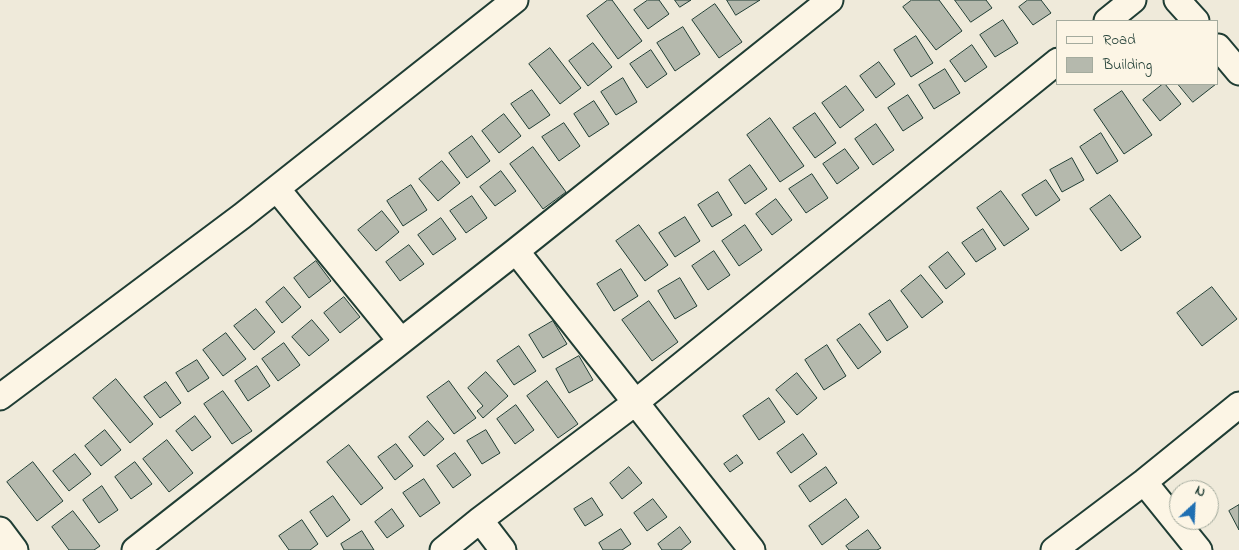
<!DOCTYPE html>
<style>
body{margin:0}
#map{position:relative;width:1239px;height:550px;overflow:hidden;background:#efeada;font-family:"Indie Flower",sans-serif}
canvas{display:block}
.legend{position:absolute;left:1056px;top:20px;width:162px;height:65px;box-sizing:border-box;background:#fcf5e5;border:1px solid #a4ab9e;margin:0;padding:6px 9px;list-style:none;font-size:15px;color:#1f3d34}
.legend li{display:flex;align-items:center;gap:10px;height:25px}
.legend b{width:25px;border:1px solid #a4ab9e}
.north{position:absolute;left:1169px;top:480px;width:50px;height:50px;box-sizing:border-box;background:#fcf5e5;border:1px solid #a4ab9e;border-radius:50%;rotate:25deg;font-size:14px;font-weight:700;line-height:20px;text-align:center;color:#1f3d34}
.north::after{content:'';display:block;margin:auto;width:18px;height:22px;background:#1f6fb2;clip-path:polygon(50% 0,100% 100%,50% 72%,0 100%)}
</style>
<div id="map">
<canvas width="1239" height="550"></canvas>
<ul class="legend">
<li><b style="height:6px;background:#fcf5e5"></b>Road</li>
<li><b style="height:14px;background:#b5b9ad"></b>Building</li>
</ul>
<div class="north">N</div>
</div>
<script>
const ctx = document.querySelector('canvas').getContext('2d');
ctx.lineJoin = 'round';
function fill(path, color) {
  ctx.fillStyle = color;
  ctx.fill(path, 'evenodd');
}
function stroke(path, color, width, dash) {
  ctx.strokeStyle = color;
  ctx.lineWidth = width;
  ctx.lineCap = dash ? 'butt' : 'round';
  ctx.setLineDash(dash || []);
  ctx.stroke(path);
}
const building = new Path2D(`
 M608,0h4l30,41 -24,18 -31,-43z
 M648,0h11l10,14 -21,15 -14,-19z
 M675,0h16l-11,7z
 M727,0h33l-24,15z
 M912,0h27l23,31 -26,19 -33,-43z
 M955,0h31l6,8 -21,14z
 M1028,0h13l10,13 -18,12 -14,-18z
 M715,4l27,38 -23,16 -27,-38z
 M1003,20l15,23 -23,14 -15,-22z
 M683,27l17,27 -25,17 -18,-28z
 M916,36l17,27 -22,14 -17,-27z
 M593,43l19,24 -24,19 -19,-25z
 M972,45l15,22 -22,15 -15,-21z
 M550,48l31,40 -21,16 -31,-40z
 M651,50l16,24 -20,14 -17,-24z
 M879,62l16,22 -19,14 -16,-22z
 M945,69l15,24 -26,16 -15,-24z
 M623,78l14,24 -21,13 -15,-23z
 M1163,84h2l16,20 -21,17 -17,-21z
 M1178,84h38l-23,18z
 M846,86l18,24 -24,18 -18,-25z
 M532,90l18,25 -21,14 -18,-25z
 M1122,91l30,44 -28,19 -30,-44z
 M908,95l15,23 -20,13 -15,-23z
 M594,101l15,23 -20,13 -15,-23z
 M815,113l21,30 -21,15 -22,-30z
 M504,114l17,22 -22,17 -17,-22z
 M770,118l34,48 -24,16 -33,-47z
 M564,123l16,23 -21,15 -17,-24z
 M876,124l18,26 -21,15 -18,-26z
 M1101,133l17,28 -21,13 -17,-27z
 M472,136l18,25 -23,17 -18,-25z
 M533,147l33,45 -23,17 -33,-45z
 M845,149l14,19 -22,16 -14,-20z
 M1072,158l12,22 -22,12 -12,-22z
 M442,161l18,22 -22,18 -19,-22z
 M750,165l17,24 -22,15 -16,-24z
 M501,171l15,20 -21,15 -15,-19z
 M812,174l16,24 -22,15 -17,-24z
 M1046,180l14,20 -24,16 -14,-21z
 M411,185l16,25 -24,16 -16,-25z
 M1001,191l28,38 -25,17 -27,-38z
 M718,192l14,23 -20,12 -14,-22z
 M1110,195l31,42 -20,14 -31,-42z
 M472,196l15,22 -21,15 -16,-22z
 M776,199l16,21 -20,15 -16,-21z
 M382,211l17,21 -23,19 -18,-21z
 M685,217l15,24 -25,16 -16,-24z
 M441,218l15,21 -23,16 -15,-20z
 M639,225l29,40 -23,16 -29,-40z
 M745,225l17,25 -23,16 -17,-25z
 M983,229l13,20 -20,13 -14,-19z
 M409,245l15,19 -24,17 -14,-19z
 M714,251l16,24 -22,15 -16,-24z
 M948,252l17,22 -19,15 -17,-22z
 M316,261l15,20 -22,17 -15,-20z
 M621,269l17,27 -24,15 -17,-27z
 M921,275l22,27 -21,16 -21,-27z
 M680,278l17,28 -22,13 -17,-28z
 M284,287l17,20 -19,16 -16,-21z
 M1212,287l25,32 -35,27 -25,-33z
 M344,297l16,20 -20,16 -16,-20z
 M890,300l18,27 -21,14 -18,-27z
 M649,301l29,41 -26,19 -30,-41z
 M256,309l19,23 -21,18 -20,-24z
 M312,320l17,20 -20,16 -17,-19z
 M553,321l14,23 -24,14 -14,-23z
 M860,324l21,28 -23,17 -21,-29z
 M226,333l20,26 -23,17 -20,-26z
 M284,343l16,22 -22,16 -16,-22z
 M827,345l19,31 -22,14 -19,-30z
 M519,346l17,25 -22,14 -17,-24z
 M579,356l14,24 -24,13 -13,-24z
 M197,360l12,18 -21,14 -12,-19z
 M257,366l13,20 -22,15 -13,-20z
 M486,372l22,24 -25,22 -6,-7 6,-5 -15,-18z
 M797,373l20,25 -20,17 -21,-25z
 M116,379l37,45 -23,19 -37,-45z
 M449,381l27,37 -22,16 -27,-37z
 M547,381l31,43 -20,14 -31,-42z
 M166,382l15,21 -21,15 -16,-21z
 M223,391l29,40 -20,13 -28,-40z
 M769,398l16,24 -26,18 -16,-24z
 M516,405l18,25 -19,14 -18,-25z
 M195,416l16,21 -19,14 -16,-20z
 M428,421l16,18 -20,17 -15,-19z
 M105,430l16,20 -20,16 -16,-20z
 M486,430l14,23 -18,11 -15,-23z
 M803,434l14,20 -26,19 -14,-20z
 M167,440l26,33 -24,19 -26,-33z
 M396,444l17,22 -18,14 -17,-23z
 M349,445l34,43 -22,17 -34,-43z
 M455,453l16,22 -18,13 -16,-22z
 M75,454l16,20 -22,17 -16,-20z
 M737,455l6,8 -13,9 -6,-8z
 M33,462l30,39 -26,20 -30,-39z
 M135,462l17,22 -21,15 -16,-22z
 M629,467l13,16 -20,16 -12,-16z
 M826,467l11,16 -27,19 -11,-16z
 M424,479l16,24 -20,14 -17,-24z
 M102,486l16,24 -19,13 -16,-23z
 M333,496l17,24 -23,17 -17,-25z
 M592,498l11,17 -18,11 -11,-17z
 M653,499l14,18 -20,14 -13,-18z
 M846,499l13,18 -37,28 -13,-19z
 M1239,505v25l-10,-19z
 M392,509l12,17 -17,12 -12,-16z
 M73,511l27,35 -6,4h-25l-17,-23z
 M302,520l16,24 -8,6h-21l-10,-14z
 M680,527l11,15 -10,8h-19l-4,-6z
 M621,529l10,15 -9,6h-19l-4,-7z
 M868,530l13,18 -4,2h-28l-3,-4z
 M362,531l12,19h-30l-3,-6z`);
fill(building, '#b5b9ad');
stroke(building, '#1f3d34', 1);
const minor = new Path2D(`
 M1177,0l19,21
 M1107,21l26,-21
 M1218,47l21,25
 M277,189l124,152
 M516,251l236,299
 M0,397l242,-181 273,-216
 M1144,482l55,68
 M480,520l23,30
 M0,530l15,20
 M135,550l381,-299 314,-251
 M443,550l37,-30 156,-118 422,-341
 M1054,550l90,-68 95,-77`);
stroke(minor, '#1f3d34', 29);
stroke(minor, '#fcf5e5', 25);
</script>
